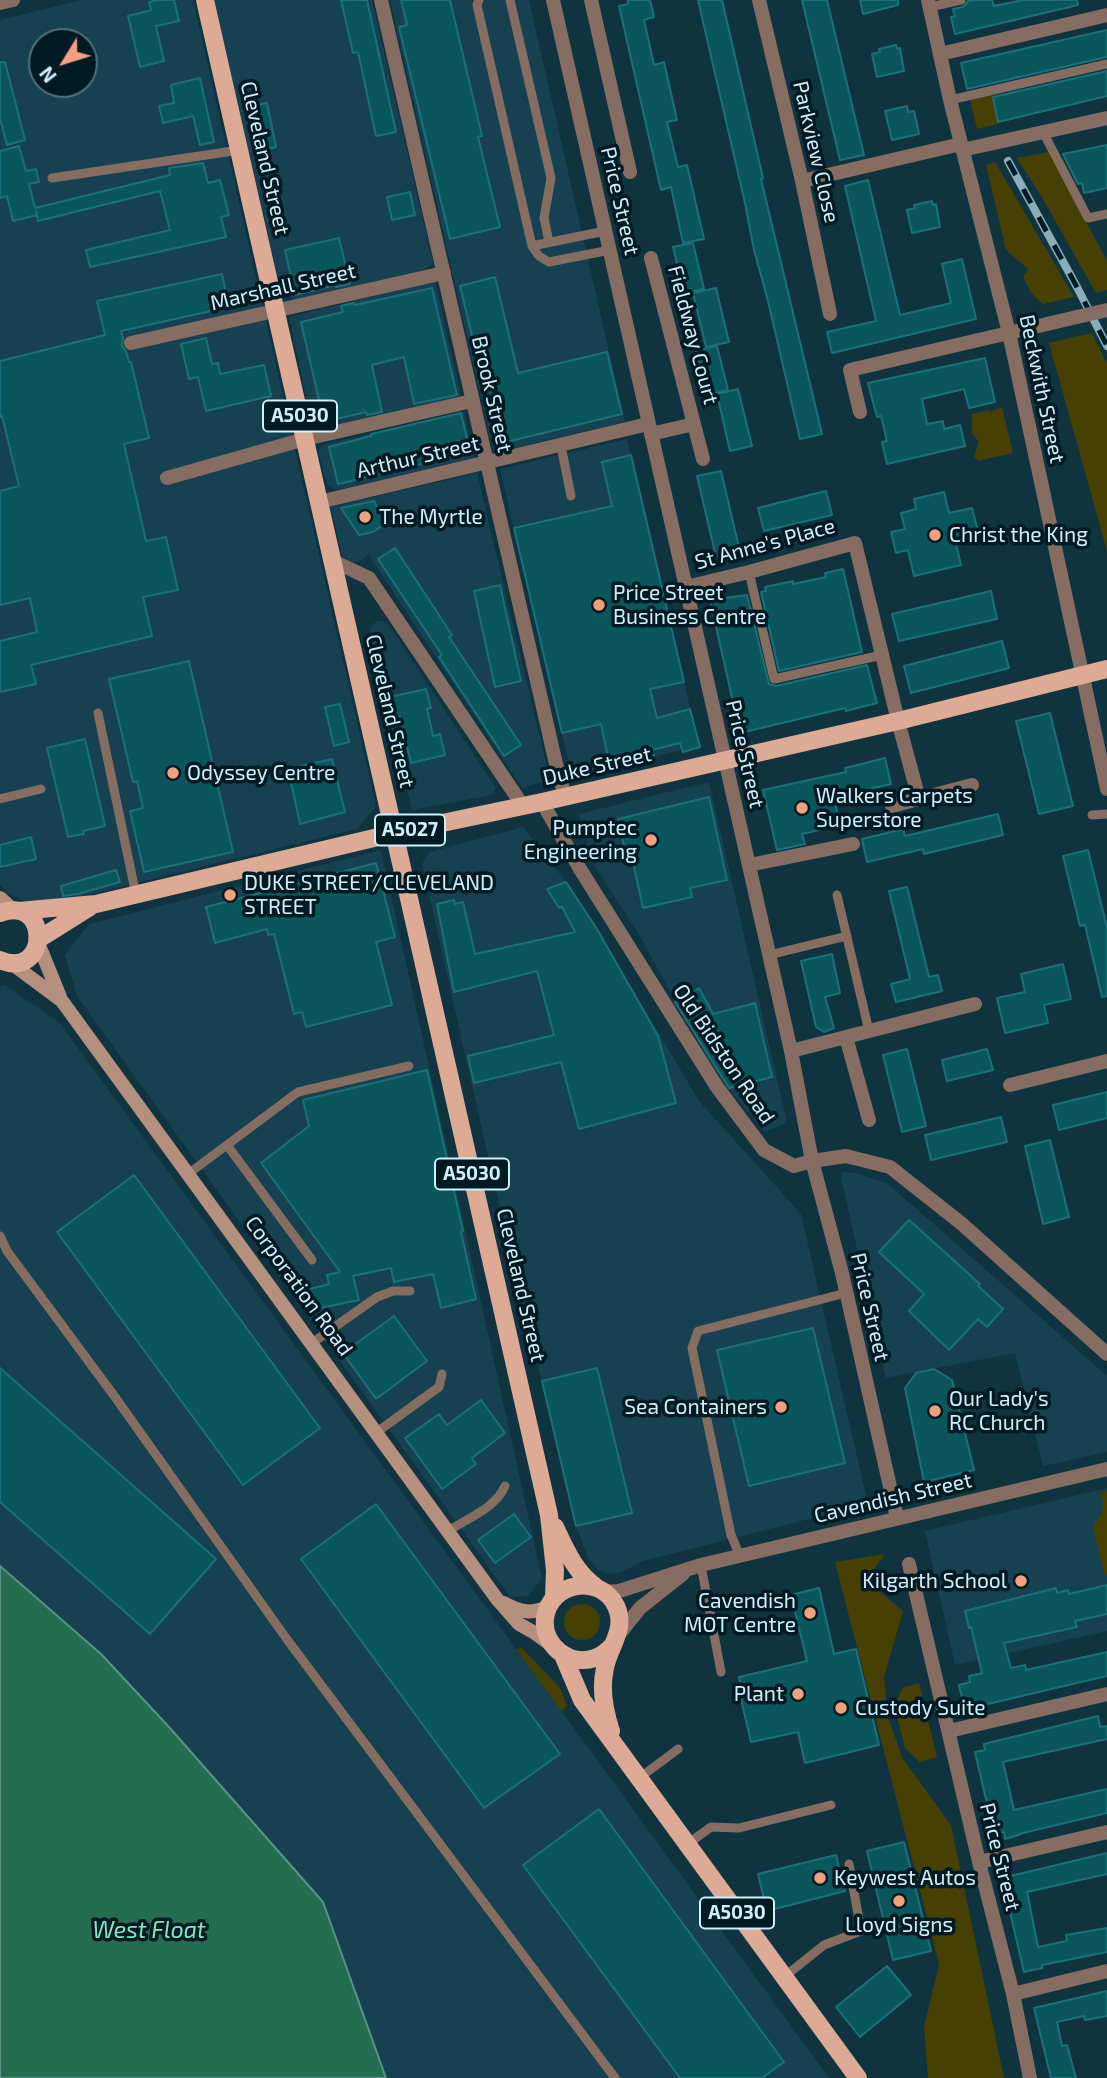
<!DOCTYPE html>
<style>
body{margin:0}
#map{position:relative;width:1107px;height:2078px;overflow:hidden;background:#0f3440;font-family:"Exo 2",sans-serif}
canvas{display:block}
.north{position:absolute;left:28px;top:28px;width:70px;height:70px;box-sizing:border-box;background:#001a24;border:2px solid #526f7b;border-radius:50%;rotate:232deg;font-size:19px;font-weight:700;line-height:28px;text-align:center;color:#ceeffd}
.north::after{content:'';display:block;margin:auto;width:24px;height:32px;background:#f1a17e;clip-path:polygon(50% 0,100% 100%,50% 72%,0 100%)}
</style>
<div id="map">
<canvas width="1107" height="2078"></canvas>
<div class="north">N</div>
</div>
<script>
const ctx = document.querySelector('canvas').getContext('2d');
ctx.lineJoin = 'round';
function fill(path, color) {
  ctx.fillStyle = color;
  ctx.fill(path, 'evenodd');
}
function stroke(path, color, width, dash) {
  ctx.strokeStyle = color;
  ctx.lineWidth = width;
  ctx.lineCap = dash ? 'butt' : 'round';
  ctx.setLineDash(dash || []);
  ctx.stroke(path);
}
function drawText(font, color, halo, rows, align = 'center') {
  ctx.font = font + ' "Exo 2",sans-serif';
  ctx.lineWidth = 7;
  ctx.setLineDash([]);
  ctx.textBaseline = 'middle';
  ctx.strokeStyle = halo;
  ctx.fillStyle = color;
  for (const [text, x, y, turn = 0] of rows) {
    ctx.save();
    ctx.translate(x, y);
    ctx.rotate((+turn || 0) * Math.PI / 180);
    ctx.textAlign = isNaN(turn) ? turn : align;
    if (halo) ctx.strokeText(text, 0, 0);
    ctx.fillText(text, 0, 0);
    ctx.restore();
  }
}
fill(new Path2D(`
 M81,0h112l183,806 -19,23 -303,74 -29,-2 -16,-7 -9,-9v-865zM42,42h42v42h-42z
 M214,0h158l61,263 -7,7 -130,30 -14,-6z
 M390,0h139l96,422 -129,30 -3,-2z
 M435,281l26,115 -139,35 -10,-6 -23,-108z
 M464,412l10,46 -138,32 -8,-4 -10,-33 4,-8z
 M627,439l72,307 -127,30 -72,-307z
 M477,473l73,307 -28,8 -154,-234 -6,6 -9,2 -11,-6 -11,-49z
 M377,621h6l6,4 107,163 -4,7 -80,15 -43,-177 2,-7z
 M709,782l78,341 -22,9 -37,-44 -23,-34 -68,-123 -45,-69 -13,-48z
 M523,827l43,55 30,45 103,174 102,113 67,290 -225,57 -24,12 -11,1 -9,-4 -10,-10 -13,-34 -89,-374 -65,-288 8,-12z
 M381,850l161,728 -13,18 -19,1 -433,-601 -12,-41 24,-31z
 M4,985l55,37 770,1056h-443l-63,-176 -154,-175 -67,-73 -102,-88v-580z
 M843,1172l12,1 32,10 220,193v76l-64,14 -28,-113 -129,25 -45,-200z
 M1107,1488v143l-152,34 -30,-134z`), '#164150');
fill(new Path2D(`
 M992,94l6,30 -21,5 -7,-30z
 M1049,152l58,109v29l-11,3 -53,-94 -26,-41z
 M995,162l79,135 -31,7 -11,-10 -9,-17 5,-8 -22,-19 -20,-85z
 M1092,333l15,31v187l-58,-208z
 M1002,407l11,46 -35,8 -4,-5 5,-14 -7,-9v-19l16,-4 3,2z
 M1107,1491v83l-3,1 -11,-50c11,-10 12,-20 7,-33z
 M885,1554l-19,26 37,31 -19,66 4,41 15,41 48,66 53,253h-76l-4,-51 15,-63 -104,-402z
 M564 1622a18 18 0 1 1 36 0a18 18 0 1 1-36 0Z
 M522,1648l38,40 7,18 -6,5 -45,-62z
 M919,1683l18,74 -17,5 -15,-14 -11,-43 9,-17z`), '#464102');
const water = new Path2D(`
 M0,1566l101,88 68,73 154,175 63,176h-386z`);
fill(water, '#256d51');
stroke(water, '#589485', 2);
const building = new Path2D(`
 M157,0h17l5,21 -23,5 8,35 -24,6 -12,-51 23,-6 -2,-8z
 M341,0h26l29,132 -20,4 -18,-84 -5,1z
 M401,0h49l32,136 -4,1 22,90 -50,12 -51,-212 8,-2z
 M628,0h22l4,17 -10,3 10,45 10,-3 13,58 -10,2 11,45 9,-2 17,74 -21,4 -12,-56 -10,3 -42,-184 9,-2z
 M698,0h24l41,178 -2,1 61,255 -22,5 -32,-138 -14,-51 -9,-47z
 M802,0h25l37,155 -24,5z
 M860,0h38v5l-35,9z
 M974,0h18l2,6 29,-6h54l1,5 -123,29 -4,-17 4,-1 -2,-7 10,-2 5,-6z
 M1107,30v27l-140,32 -6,-26z
 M896,45l1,4 3,-1 4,23 -27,6 -5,-23 8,-2 -1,-3z
 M0,62h5l20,78 -18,5 -7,-26z
 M1107,71v25l-109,26 -5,-25z
 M200,78l14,64 -14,3 -7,-29 -30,7 -4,-17 15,-3 -3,-18z
 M267,103l9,44 -14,3 -10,-44z
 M907,106l1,6 6,-1 5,23 -27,6 -7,-29z
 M1107,145v43l-23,5 -2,-10 -4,1 -15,-30z
 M19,146l7,25 10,-2 3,13 -10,2 6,24 135,-33 -1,-7 34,-5 5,20 12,-3 9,35 -8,2 5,20 -136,30 -4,-17 84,-20 -10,-39 -122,30 -2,-10 1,4 -24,6 -6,-25 -7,2v-47z
 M868,180l32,135 51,-12 -9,-39 20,-5 14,60 -144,34 -5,-21 49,-11 -31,-135z
 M410,192l5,23 -23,5 -5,-23z
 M932,201l1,4 3,-1 4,23 -28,6 -5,-23 8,-2 -1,-3z
 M339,238l11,46 -14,3v-2l-41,10 -10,-45z
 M693,243l11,46 -20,4 -11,-46z
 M222,274l7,33 -108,24 2,7 -1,8 4,5 3,11h2l18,76 -25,6 22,97 20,-4 12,53 -35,7 9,39 -121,29 5,19 -36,8v-51l37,-9 -7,-34 -30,7v-114l19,-5 -17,-70 -2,1v-56l105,-26 -8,-34z
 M495,277l23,96 89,-21 15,62 -124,30 -38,-158z
 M432,288l25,107 -43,9 -10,-47 -32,8 10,47 -15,3 -1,-3 -42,10 -23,-100 42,-10 -2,-6 13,-3 1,2z
 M716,288l13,54 -23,5 -13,-54z
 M206,338l6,26 6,-1 2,11 44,-9 7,31 -65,15 -8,-34 -9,2 -8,-35z
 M717,346l11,44 -21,5 -11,-44z
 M985,358l10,44 -26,6 -5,-19 -42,10 5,25 16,-3 1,8 16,-4 5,21 -78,18 -5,-22 5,-1 -6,-25 -4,1 -9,-34z
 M738,389l14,57 -22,5 -13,-57z
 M461,413l9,39 -132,32 -9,-37 42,-11v-2z
 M631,455l53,227 -34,7 7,29 33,-9 10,38 -17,5 -3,-9 -28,7 2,6 -45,7 -8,-39 -39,9 -48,-205 98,-22 -10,-44z
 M721,471l19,81 -24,5 -19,-81z
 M826,491l6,24 -68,16 -6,-23z
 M944,492l5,21 23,-5 8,31 -24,5 5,21 -47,11 -6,-26 -12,3 -5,-21 14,-3 -4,-16 15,-4 -2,-10z
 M374,501l12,22 -13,9 -14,3 -18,-27z
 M395,548l57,87 -3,2 72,108 -17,11 -65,-99 3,-2 -64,-96z
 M843,569l19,83 -83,19 -18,-79 5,-1 -1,-4 28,-6v3l33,-7 -1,-4z
 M500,585l21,96 -26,6 -21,-96z
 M991,591l6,28 -98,22 -7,-27z
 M747,595l22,89 7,2 91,-21 10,38 -31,8 -1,-3 -105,25 -30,-133z
 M1002,641l7,27 -98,25 -7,-27z
 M189,661l44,191 -89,20 -14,-61 13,-3 -6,-27 -4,1 -24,-103z
 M426,689l5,19 -4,1 6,27 7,-2 5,21 -34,8 -11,-47 -5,1 -5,-20z
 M340,704l9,38 -15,4 -9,-39z
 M1050,713l23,93 -34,8 -23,-93z
 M85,739l20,87 -22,5 1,3 -16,3 -21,-89z
 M885,758l6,26 -57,13 6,28 -38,9 3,10 -28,6 -14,-60 83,-18 -1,-4z
 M332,759l13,53 -45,12 -12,-55z
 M709,797l18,83 -37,8 2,9 -49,11 -10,-46 -5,1 -10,-44z
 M998,814l5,21 -79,19 -1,-5 -56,13 -5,-23 41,-10 2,7z
 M31,837l5,22 -36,8v-22z
 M1088,850l19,78v68l-5,1 -17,-72 -5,1 -17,-70z
 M376,863l19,74 -19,5 16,63 -86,22 -4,-15 -8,2 -20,-80 -6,1 -1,-6 -52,14 -9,-36z
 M116,870l4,12 -42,12 -15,2 -2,-10z
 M566,882l31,47 61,107 18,67 -97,26 -18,-67 -87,21 -6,-27 86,-21 -17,-64 -83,21 -17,-88 17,-4 1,4 8,-2 12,52 100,-22 -13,-25 -3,1 -12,-19z
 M907,887l22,90 9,-2 4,16 -46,11 -5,-18 19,-5 -21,-88z
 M832,954l8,39 -15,4 9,31 -10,4 -8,-5 -15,-66z
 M1063,964l8,35 -27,6 4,18 -43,10 -8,-35 28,-6 -4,-18z
 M699,988l14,26 42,-11 17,74 -43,11 -54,-86z
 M907,1049l19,77 -24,6 -19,-77z
 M987,1049l6,21 -46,11 -5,-21z
 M427,1070l36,161 -2,1 15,67 -35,9 -8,-34 -39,8 -3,-14 -38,8 6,24 -48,10 -5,-20 23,-6 -2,-9 13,-3 -79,-109 48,-37 -6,-26z
 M1107,1092v26l-48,12 -6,-25z
 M1001,1117l6,25 -76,18 -6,-25z
 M1050,1140l19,77 -26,7 -18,-78z
 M134,1175l186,253 -77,57 -186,-253z
 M909,1220l71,64 -2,2 25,23 -16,18 -9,-8 -29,31 -40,-39 15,-17 -45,-42z
 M394,1316l33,45 -51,38 -33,-46z
 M813,1328l32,135 -96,23 -32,-136z
 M0,1368l216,191 -66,75 -150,-132z
 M597,1368l35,145 -56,13 -34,-145z
 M934,1369l18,11 22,90 -50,12 -19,-94 11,-15z
 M481,1400l24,33 -33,25 4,6 -34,25 -37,-51 34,-24 8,11z
 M376,1504l184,250 -76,54 -183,-249z
 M514,1514l17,23 -36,26 -17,-23z
 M1107,1585v29l-32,7 2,6 -73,16 7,25 14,-3 1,5 81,-18v24l-132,31 -1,-7 -11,2 -4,-17 11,-3 -1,-6 13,-3 -11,-46 -2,1 -4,-17 91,-23 1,5 11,-3 1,4z
 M819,1588l15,66 22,-5 23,96 -74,18 -7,-31 -47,10 -11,-47 2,-1 -3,-17 68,-16 -16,-66z
 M1098,1716l2,11 7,-1v13l-104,23 11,48 93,-21v24l-88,21v1l-14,4 -1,-7 -10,2 -19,-82 10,-2 -1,-6z
 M599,1809l185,253 -22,16h-82l-157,-213z
 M904,1842l27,109 -38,9 -26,-109z
 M1107,1853v21l-80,18 11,55 29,-6 -1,-6 41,-7v24l-65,13v3l-18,4 -22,-94z
 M836,1855l9,36 -78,20 -9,-37z
 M887,1966l24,29 -51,42 -24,-30z
 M1107,1991v25l-22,4 -1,-4 -27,6 5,24 5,-1 9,33h-25l-17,-70z`);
fill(building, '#0a565d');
stroke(building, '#1b7179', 2);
stroke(new Path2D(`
 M479,0l-2,5 55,241 7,10 10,6 61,-12
 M510,0l41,178 -7,40 5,24
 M930,7l31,-7
 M950,100l157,-36
 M1043,132l45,86 19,-4
 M52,178l188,-28
 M532,246l73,-15
 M561,446l10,50
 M749,572l25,107 108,-24
 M98,713l38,182
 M0,799l41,-10
 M1092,815l15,-1
 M837,895l32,136
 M769,955l78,-19
 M227,1145l85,115
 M188,1174l110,-82 111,-26
 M0,1236l7,15 108,146 171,241 329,440
 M312,1343l65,-46 16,-6h17
 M377,1432l62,-45 3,-13
 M447,1532c20,-14 48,-23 58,-46
 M740,1556l-9,-21 -39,-187 6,-17 148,-38
 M701,1565l20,107
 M638,1779l40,-30
 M686,1845l25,-18 28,1 92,-23
 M784,1977l40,-32 37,-14 -12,-67`), '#856d62', 9);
stroke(new Path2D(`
 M381,0l175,764 9,32
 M553,0l238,1051 21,110 30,112 55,245
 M591,0l39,172
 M759,0l43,181 28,133
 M928,0l22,100 59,233 98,456
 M0,3l13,-3
 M940,54l167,-39
 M962,150l145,-32
 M802,181l159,-37
 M651,258l52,201
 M131,343l313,-70
 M860,412l-10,-42 227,-53
 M651,434l43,-10
 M167,478l138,-39 167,-38
 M319,502l329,-78
 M333,561l36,17 154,228
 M686,587l63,-15 106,-29 43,178 21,78
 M542,802l38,67 137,218 47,63 30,16 18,-5 34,-5 44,11 72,57 145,130
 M892,806l80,-21
 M749,865l104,-21
 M846,1037l23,83
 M791,1051l184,-47
 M1010,1085l97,-24
 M909,1564l70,298 34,132 17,84
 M604,1592l15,-1 82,-26 406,-96
 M617,1637l23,-29 43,-34
 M949,1731l158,-37
 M979,1862l128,-30
 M1013,1994l94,-23`), '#856d62', 14);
stroke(new Path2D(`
 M0,898l13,12
 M38,943l22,54
 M11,963l51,38 435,598 22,25 16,9 18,13
 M504,1603c16,9 28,12 45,3`), '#b6907f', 14);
stroke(new Path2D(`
 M205,0l344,1515 6,55 -1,27
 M19,911l77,-7 299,-71 147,-31 356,-81 209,-52
 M0,913c51,-19 49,68 0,47
 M39,939l51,-32
 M555,1527c11,23 20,45 41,60
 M563,1655l19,45 276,378
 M611,1731c-7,-21 -11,-42 -6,-63 4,-22 22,-39 11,-62 -16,-33 -66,-24 -71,12 -3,27 24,49 50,40 7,-2 12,-7 17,-12`), '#dcaa95', 18);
const rail = new Path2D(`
 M1008,161l70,128 29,57`);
stroke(rail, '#8aadba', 8);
stroke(rail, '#001a24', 5, [16]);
stroke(new Path2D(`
 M1077,317l30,-7`), '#856d62', 14);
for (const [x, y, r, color] of [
 [365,517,7,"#f1a17e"],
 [935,535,7,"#f1a17e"],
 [599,605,7,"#f1a17e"],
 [173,773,7,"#f1a17e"],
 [802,808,7,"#f1a17e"],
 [651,840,7,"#f1a17e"],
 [230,895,7,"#f1a17e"],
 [781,1407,7,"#f1a17e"],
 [935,1411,7,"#f1a17e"],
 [1021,1581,7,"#f1a17e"],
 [810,1613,7,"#f1a17e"],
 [798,1694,7,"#f1a17e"],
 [841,1708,7,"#f1a17e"],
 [820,1878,7,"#f1a17e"],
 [899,1901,7,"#f1a17e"]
]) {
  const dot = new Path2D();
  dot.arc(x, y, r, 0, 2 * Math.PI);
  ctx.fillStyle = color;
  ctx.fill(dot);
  stroke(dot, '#001a24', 2.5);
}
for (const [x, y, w] of [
 [300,416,74],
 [410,830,70],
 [472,1174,74],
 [737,1913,74]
]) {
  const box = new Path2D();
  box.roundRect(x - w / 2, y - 15.5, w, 31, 5);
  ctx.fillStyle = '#001a24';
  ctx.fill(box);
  stroke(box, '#ceeffd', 2);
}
drawText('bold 19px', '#ceeffd', null, [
 ["A5030",300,416],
 ["A5027",410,830],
 ["A5030",472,1174],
 ["A5030",737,1913]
]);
drawText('21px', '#ceeffd', '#001a24', [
 ["Parkview Close",816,152,77],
 ["Cleveland Street",265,158,77],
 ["Price Street",620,201,77],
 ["Marshall Street",283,287,-13],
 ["Fieldway Court",693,335,75],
 ["Beckwith Street",1042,389,78],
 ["Brook Street",492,394,77],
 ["Arthur Street",418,457,-13],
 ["St Anne's Place",765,544,-15],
 ["Cleveland Street",390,711,77],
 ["Price Street",745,754,77],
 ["Duke Street",597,766,-13],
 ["Old Bidston Road",724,1054,56],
 ["Cleveland Street",521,1285,77],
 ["Corporation Road",299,1286,54],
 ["Price Street",870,1307,77],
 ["Cavendish Street",893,1498,-13],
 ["Price Street",1000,1857,76]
]);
drawText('21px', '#ceeffd', '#001a24', [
 ["The Myrtle",379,517],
 ["Christ the King",949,535],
 ["Price Street",613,593],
 ["Business Centre",613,617],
 ["Odyssey Centre",187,773],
 ["Walkers Carpets",816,796],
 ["Superstore",816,820],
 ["Pumptec",637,828,"right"],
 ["Engineering",637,852,"right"],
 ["DUKE STREET/CLEVELAND",244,883],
 ["STREET",244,907],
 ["Our Lady's",949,1399],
 ["RC Church",949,1423],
 ["Sea Containers",767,1407,"right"],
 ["Kilgarth School",1007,1581,"right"],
 ["Cavendish",796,1601,"right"],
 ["MOT Centre",796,1625,"right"],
 ["Plant",784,1694,"right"],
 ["Custody Suite",855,1708],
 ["Keywest Autos",834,1878],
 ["Lloyd Signs",899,1925,"center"]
], 'left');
drawText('italic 23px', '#83e8bd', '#001a24', [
 ["West Float",149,1930]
]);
</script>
